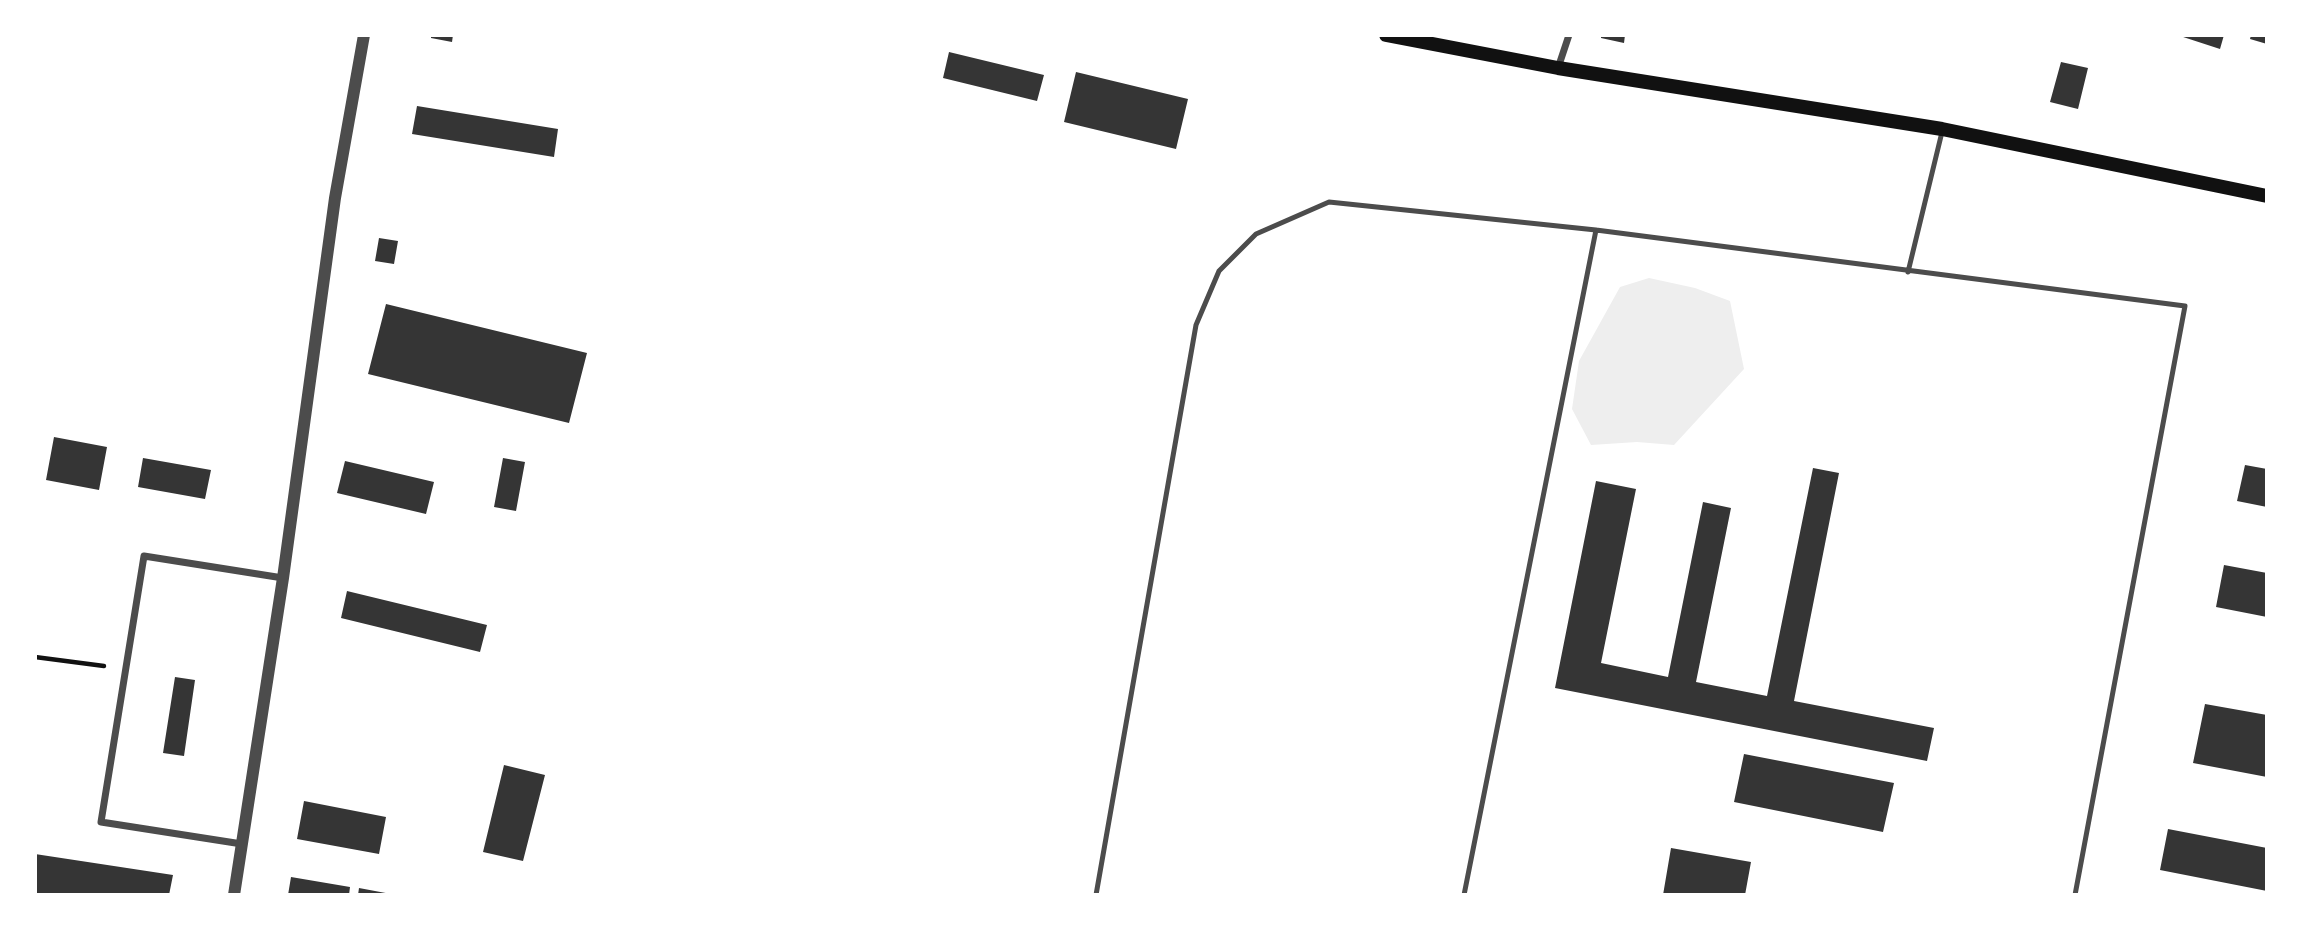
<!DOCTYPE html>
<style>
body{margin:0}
#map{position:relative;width:2302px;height:930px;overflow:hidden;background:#fff;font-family:"IBM Plex Sans",sans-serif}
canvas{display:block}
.frame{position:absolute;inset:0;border:37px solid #fff;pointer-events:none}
</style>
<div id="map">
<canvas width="2302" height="930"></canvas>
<div class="frame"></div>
</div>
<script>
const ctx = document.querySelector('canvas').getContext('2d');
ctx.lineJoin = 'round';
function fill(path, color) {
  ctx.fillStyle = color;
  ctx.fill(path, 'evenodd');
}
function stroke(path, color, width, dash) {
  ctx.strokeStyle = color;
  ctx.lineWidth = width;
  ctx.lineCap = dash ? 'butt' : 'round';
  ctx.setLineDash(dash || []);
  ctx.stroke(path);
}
fill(new Path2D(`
 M1649,278l46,10 35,13 14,68 -70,76 -37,-3 -46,3 -19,-36 7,-48 41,-74z`), '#eee');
fill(new Path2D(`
 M431,35h22l-1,7 -21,-4z
 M1601,35h24l-1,8 -23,-5z
 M2177,35h47l-4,14z
 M2251,35h16v9l-17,-5z
 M949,52l95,23 -7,26 -94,-23z
 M2061,62l27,6 -10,41 -28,-7z
 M1076,72l112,27 -12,50 -112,-27z
 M417,106l141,23 -4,28 -142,-23z
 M379,238l19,3 -4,23 -19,-3z
 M386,304l201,49 -18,70 -201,-49z
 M54,437l53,10 -8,43 -53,-10z
 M143,458l68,12 -6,29 -67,-12z
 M503,458l22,4 -9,49 -22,-4z
 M345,461l89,21 -8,32 -89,-21z
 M2245,465l22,4v38l-30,-6z
 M1813,468l26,5 -45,228 140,27 -7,33 -372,-73 41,-207 40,8 -35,174 67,14 35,-175 28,6 -35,174 71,14z
 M2224,565l43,8v44l-51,-10z
 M347,591l140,34 -7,27 -139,-34z
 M175,677l20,3 -11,76 -21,-3z
 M2205,704l62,11v62l-74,-14z
 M1744,754l150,29 -11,49 -149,-30z
 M504,765l41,10 -22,86 -40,-9z
 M304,801l82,16 -7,37 -82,-15z
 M2168,829l99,19v43l-107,-21z
 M1671,848l80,14 -6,33h-82z
 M35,854l138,21 -4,20h-134z
 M291,877l59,10 -1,8h-61z
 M359,888l32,6v1h-33z`), '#353535');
stroke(new Path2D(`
 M35,657l69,9`), '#111', 4.5);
stroke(new Path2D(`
 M1908,272l34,-140
 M1096,895l100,-570 23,-54 37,-37 73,-32 267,28 589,76 -110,589
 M1464,895l132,-665`), '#4c4c4c', 5);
stroke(new Path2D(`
 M1558,68l11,-33
 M242,844l-141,-22 43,-266 139,22`), '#4c4c4c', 7);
stroke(new Path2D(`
 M234,895l49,-317 52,-380 29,-163`), '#4c4c4c', 12);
stroke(new Path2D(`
 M1386,35l172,33 384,61 325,67`), '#111', 14);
</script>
